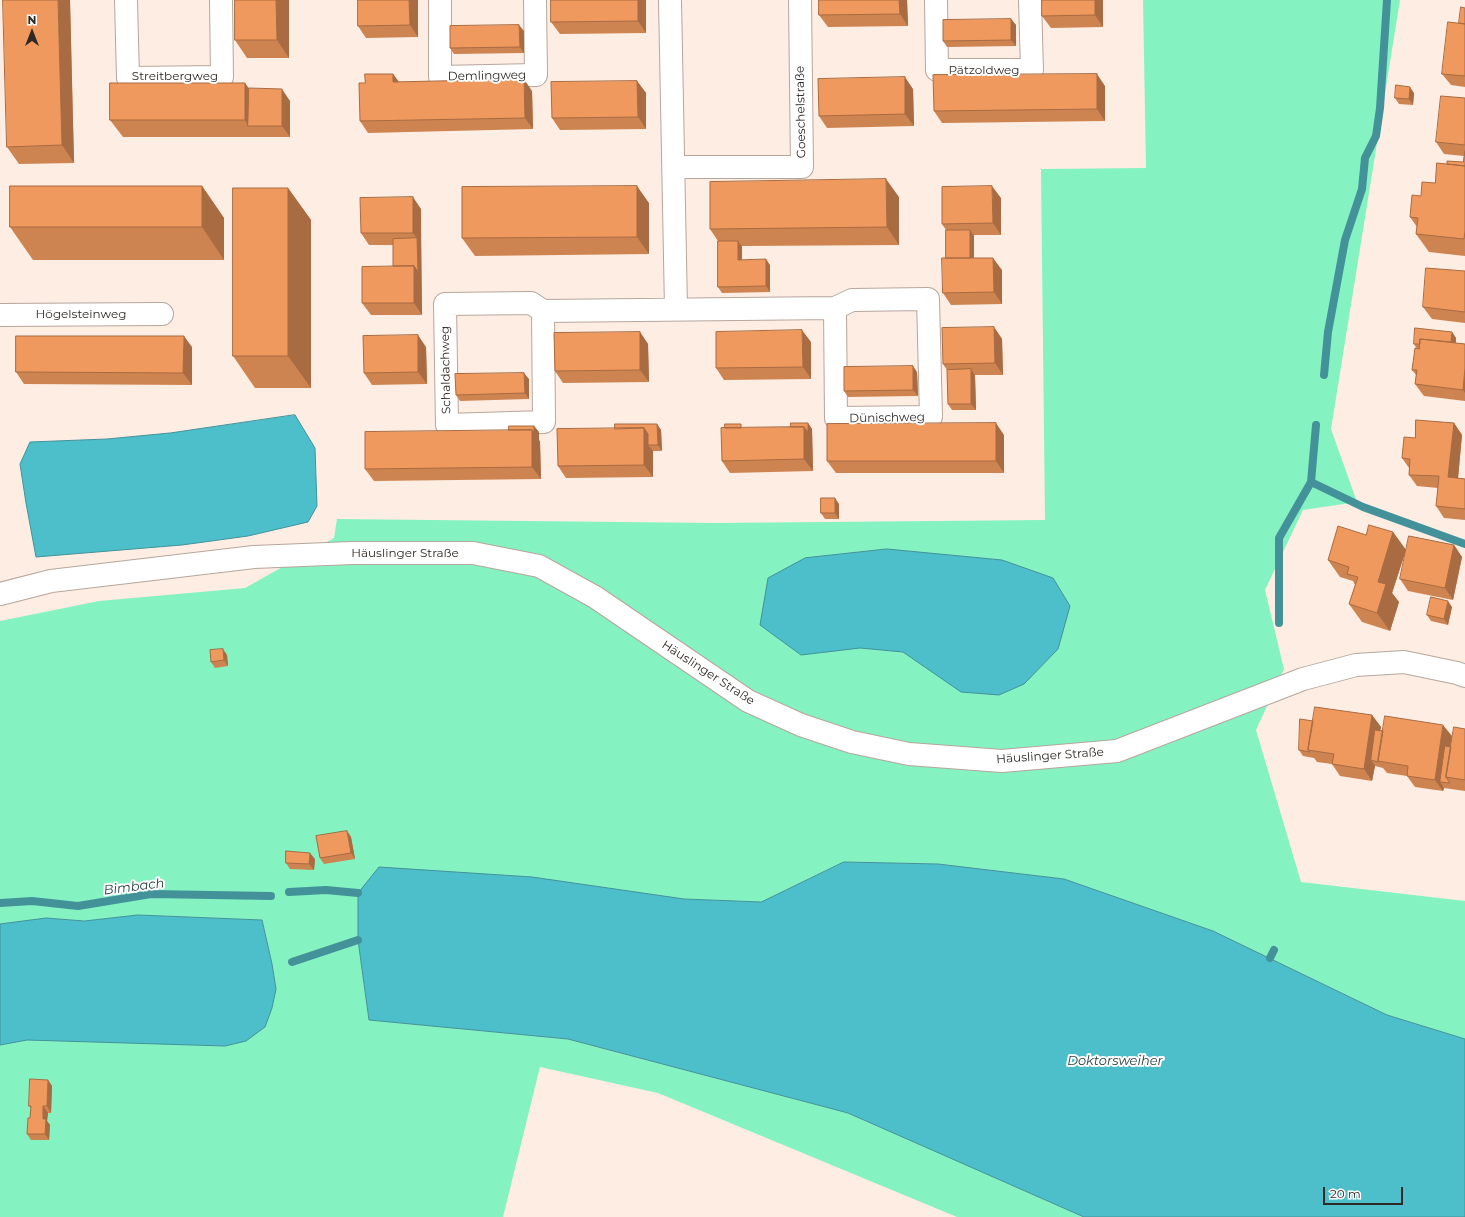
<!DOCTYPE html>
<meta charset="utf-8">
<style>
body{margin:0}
#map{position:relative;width:1465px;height:1217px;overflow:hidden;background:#feede3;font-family:Montserrat,sans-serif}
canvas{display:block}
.north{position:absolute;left:12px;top:12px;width:40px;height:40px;-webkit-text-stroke:3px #fefefe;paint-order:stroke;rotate:0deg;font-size:11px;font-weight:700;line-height:16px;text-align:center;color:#2f2925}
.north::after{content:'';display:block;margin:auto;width:14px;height:18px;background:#2f2925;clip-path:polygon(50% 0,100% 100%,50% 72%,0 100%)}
.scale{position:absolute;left:1323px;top:1187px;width:80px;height:18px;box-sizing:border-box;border:2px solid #2f2925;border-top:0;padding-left:5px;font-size:12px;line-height:14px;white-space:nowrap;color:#2f2925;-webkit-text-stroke:3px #fefefe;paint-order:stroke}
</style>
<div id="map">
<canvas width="1465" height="1217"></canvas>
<div class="north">N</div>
<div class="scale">20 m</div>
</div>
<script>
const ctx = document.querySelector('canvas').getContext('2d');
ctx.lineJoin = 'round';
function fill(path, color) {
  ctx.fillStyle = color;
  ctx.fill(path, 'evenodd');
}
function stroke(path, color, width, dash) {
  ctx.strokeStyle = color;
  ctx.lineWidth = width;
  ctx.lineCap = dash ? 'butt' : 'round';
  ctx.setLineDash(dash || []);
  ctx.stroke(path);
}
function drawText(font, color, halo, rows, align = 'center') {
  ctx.font = font + ' Montserrat,sans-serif';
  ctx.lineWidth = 4;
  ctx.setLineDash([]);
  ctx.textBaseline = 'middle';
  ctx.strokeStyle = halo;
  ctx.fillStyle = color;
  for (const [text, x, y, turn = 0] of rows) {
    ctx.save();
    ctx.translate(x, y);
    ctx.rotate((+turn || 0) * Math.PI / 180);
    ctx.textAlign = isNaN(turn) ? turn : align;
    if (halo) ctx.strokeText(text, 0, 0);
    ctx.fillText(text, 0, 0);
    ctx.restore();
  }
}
fill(new Path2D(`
 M1143,0h257l-69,429 26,73 -54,8 -38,80 19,79 -28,61 45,152 164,19v138l-78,-24 -174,-84 -149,-52 -126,-15 -94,-2 -83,40 -77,-3 -326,-6v47l11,80 199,19 280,74 236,104h-127l-299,-124 -118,-26 -37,150h-503v-172l276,-56 -4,-25 -10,-44 -124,-5 -54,6 -38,-3 -46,6v-303l99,-20 146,-13 89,-50 3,-19 378,4 330,-3 -4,-351 105,-1z`), '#85f2c2');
const water = new Path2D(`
 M295,415l20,33 2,58 -9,16 -60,14 -66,9 -146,12 -10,-54 -6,-39 10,-22 77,-3 63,-6z
 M887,549l115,11 51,18 17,28 -12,43 -34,35 -25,11 -38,-3 -58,-40 -43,-4 -59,7 -41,-30 8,-47 37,-20z
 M844,862l94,2 126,15 149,52 174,84 78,24v178h-381l-236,-104 -280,-74 -199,-19 -11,-80v-47l21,-26 153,10 152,22 77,3z
 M138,915l124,5 10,44 4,25 -4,19 -7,19 -19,14 -21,5 -198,-6 -27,5v-121l46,-6 38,3z`);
fill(water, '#4cbfcb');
stroke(water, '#439299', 1);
stroke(new Path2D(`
 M1324,375l4,-43 17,-92 17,-51 3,-31 11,-22 4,-28 7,-108
 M1311,482l52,25 102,37
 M1279,623v-85l32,-56 5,-57
 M289,892l37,-2 32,3
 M0,903l32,-2 46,5 73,-12 120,2
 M1270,958l4,-8
 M292,962l66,-22`), '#439299', 8);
const street = new Path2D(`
 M126,0l2,78 94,-1 -1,-77
 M440,0v77l96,-2 -1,-75
 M670,0l6,309
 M936,0l1,70h95l-2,-70
 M674,167h128l-2,-167
 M543,311l1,111 -97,3 -2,-121 86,-1 12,8 292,-3 17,-8 76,-1 3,118 -95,1 -1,-110
 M0,315l162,-1
 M0,594l51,-13 203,-24 98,-4h121l66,13 56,31 153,104 53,24 51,17 57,12 93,7 115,-10 186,-72 53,-14 48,-3 53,11 8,3`);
stroke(street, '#b6a69c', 24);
stroke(street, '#fff', 22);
fill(new Path2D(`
 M235,0h54v58h-42l-12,-18z
 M418,0v37l-52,1 -8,-12z
 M551,0h95v33l-86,1 -9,-12z
 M907,0l1,26 -80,1 -9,-12z
 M1103,0v27l-52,1 -9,-12z
 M70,1l4,162 -55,1 -12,-17z
 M1465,8v79l-14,-2 -9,-11z
 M1011,19l5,6v21l-69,1 -4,-6z
 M524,31v22l-70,1 -4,-6z
 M393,74l6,8 133,9 1,38 -165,4 -8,-12 5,-38z
 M637,81l9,12v36l-86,1 -8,-12z
 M1105,86v35l-163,2 -8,-12z
 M249,88l41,13v36h-167l-13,-17z
 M913,89l1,37 -87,2 -8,-12z
 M1414,93l-1,12 -14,-1 -4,-6z
 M1465,98v158l-36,-4 -13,-18 1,-7 -7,-10 11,-21 14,-13 12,-19 16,-2 1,-6 -20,-2 -8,-12z
 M202,186l22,32v42h-191l-23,-33z
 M288,188l23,32v168h-56l-22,-32z
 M899,197v48l-157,1v14l28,5v27l-48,1 -4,-6v-46l-8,-12z
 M1001,198v37h-27v23l28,12v34l-51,1 -8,-12 3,-35v-28l-4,-6z
 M649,203v51l-174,2 -13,-18z
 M421,209l1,106h-51l-9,-12 31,-37v-21h-24l-8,-12z
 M1465,271v52l-33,-4 -9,-12z
 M994,327l8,12 1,36h-28l1,35h-24l-4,-6 -1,-34 -4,-6z
 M640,332l8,12 1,38 -86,1 -8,-12z
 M1452,332l4,6v5l9,1v57l-41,-5 -9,-12 1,-9 -4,-5 5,-21 -3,-5z
 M811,342v37l-87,1 -8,-12z
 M192,347v38l-168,-1 -8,-12z
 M426,347l1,37 -55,1 -8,-12z
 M917,372l1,24 -70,1 -4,-6z
 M529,379v20l-69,2 -4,-6z
 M808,423l4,6 1,42 -83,2 -8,-12 21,-33 48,-1z
 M1454,423l8,12 -4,43 7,1v41l-21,-2 -8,-12 2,-18 -21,-2 -8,-11v-7l-7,-10 13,-20z
 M657,424l4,6 1,21h-9v26l-87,1 -8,-12 57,-37z
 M534,426l5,6v8l1,2 1,37 -167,2 -9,-12 144,-39z
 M1004,435v38h-168l-9,-12z
 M839,504v15h-14l-4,-6z
 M1393,532l13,18 -14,43 7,9 -9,29 -28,-9 -13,-18 6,-19 -2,-4 -13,-4 -12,-17 38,-25z
 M1454,545l8,12 -9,43 -45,-9 -8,-12z
 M1452,607l-4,18 -17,-4 -4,-6z
 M227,655l1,11 -13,2 -4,-6z
 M1372,715l9,12 -1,3 72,6 -2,11h1l14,-18v62l-21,-3 -1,3 -28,-4 -8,-11 -20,-3 -4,-5 -8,-2 -3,15 -32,-5 -8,-12 -15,-2 -3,-4 -11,-2 -4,-6 14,-29z
 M347,831l4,6 4,22 -31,5 -4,-6z
 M315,859l-1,11 -24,-1 -4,-6z
 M48,1080l4,6 -1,27h-3l-1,8 3,4 -1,15h-18l-4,-6 3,-16 1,-10 -2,-2z`), '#ce8451');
fill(new Path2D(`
 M58,0h12v1l4,162 -12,-18z
 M276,0h13v58l-12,-18z
 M409,0h9v37l-8,-12z
 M638,0h8v33l-8,-12z
 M899,0h8l1,26 -8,-12z
 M1095,0h8v27l-8,-12z
 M1011,19l5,6v21l-5,-6z
 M519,25l5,6v22l-4,-6z
 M393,74l9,12 -9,-4z
 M1097,74l8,12v35l-8,-12z
 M905,77l8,12 1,37 -9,-12z
 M524,79l8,12 1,38 -8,-11z
 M637,81l9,12v36l-8,-12z
 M245,83l12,17 -9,26 -3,-6z
 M1410,87l4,6 -1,12 -4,-6z
 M282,89l8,12v36l-8,-11z
 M886,179l13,18v48l-12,-18z
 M202,186l22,32v42l-22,-33z
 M637,186l12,17v51l-12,-17z
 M992,186l9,12v37l-8,-12z
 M288,188l23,32v168l-23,-32z
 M413,197l8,12v35l-8,-11z
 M970,230l4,6v34l-4,-6z
 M417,238l4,6 1,71 -8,-12v-37z
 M738,241l4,6v19l-4,-6z
 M993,258l9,12v34l-8,-12z
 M766,259l4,6v27l-4,-6z
 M994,327l8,12 1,36 -8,-12z
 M802,330l9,12v37l-8,-12z
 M640,332l8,12 1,38 -9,-12z
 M1452,332l4,6 -2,16 -4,-6z
 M418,335l8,12 1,37 -9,-12z
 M184,336l8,11v38l-9,-12z
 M913,366l4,6 1,24 -5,-6z
 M1465,368v25l-2,-3z
 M971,369l4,6 1,35 -5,-6z
 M524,373l5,6v20l-4,-6z
 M808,423l4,6 1,42 -9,-12v-32z
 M996,423l8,12v38l-8,-12z
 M1454,423l8,12 -5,54 -9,-12z
 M657,424l4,6 1,21 -4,-6z
 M534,426l5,6v8l1,2 1,37 -9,-12v-37z
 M644,428l9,12 -5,5 5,6v26l-9,-12z
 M835,498l4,6v15l-4,-6z
 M1393,532l13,18 -14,43 7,9 -9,29 -13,-18 1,-31z
 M1454,545l8,12 -9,43 -8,-12z
 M1448,601l4,6 -4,18 -4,-6z
 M223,649l4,6 1,11 -4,-6z
 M1372,715l9,12 -6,34 -4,-1 4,6 -3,15 -8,-12z
 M1443,725l9,11 -7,47 -5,-1 4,6 -1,3 -8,-11z
 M347,831l4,6 4,22 -4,-6z
 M310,853l5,6 -1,11 -5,-6z
 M48,1080l4,6 -1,27 -4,-7z
 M43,1106l5,7 -1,8 3,4 -1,15 -4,-6 -2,-15z`), '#a86b42');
const building = new Path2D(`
 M3,0h55l4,145 -55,2z
 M235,0h41l1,40h-42z
 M358,0h51l1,25 -52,1z
 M551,0h87v21l-87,1z
 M819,0h80l1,14 -81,1z
 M1042,0h53v15l-53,1z
 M1461,7l4,1v16l-6,-1z
 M1011,19v21l-68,1v-21z
 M1448,22l17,2v52l-23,-2z
 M519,25l1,22 -70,1v-22z
 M365,74h28v8l131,-3 1,39 -165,3 -1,-38h6z
 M1097,74v35l-163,2 -1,-36z
 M905,77v37l-86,2 -1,-37z
 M637,81l1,36 -86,1 -1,-36z
 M110,83h135v37h-135z
 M1396,85l14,2 -1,12 -14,-1z
 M249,88l33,1v37h-34z
 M1441,96l24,2v47l-29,-3z
 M1465,151v15l-18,-2v-3l16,1z
 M1437,163l28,3v65l-1,8 -48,-5 2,-16 -8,-1 2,-22 9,1 1,-14 13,1z
 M886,179l1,48 -177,2v-47z
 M10,186h192v41h-192z
 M637,186v51l-175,1v-51z
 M992,186l1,37 -51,1v-37z
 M233,188h55v168h-55z
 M413,197v36h-52l-1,-35z
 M946,230h24v28h-24z
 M417,238l1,34 -4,-6h-21v-27z
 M718,241h20v19l28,-1v27l-48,1z
 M942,258h51l1,34 -51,1z
 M414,266v37h-52v-36z
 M1426,268l39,3v41l-42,-5z
 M994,327l1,36 -52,1 -1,-36z
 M1415,328l37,4 -1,10 -31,-3v5h-6z
 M802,330l1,37 -87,1v-36z
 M640,332v38l-85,1 -1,-38z
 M418,335v37l-54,1 -1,-37z
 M16,336h168l-1,37 -167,-1z
 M1420,339l45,5v24l-2,22 -48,-6 2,-14h-5l3,-22 4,1z
 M913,366v24l-69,1v-24z
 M971,369v35h-23l-1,-34z
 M524,373l1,20 -69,2 -1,-21z
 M1416,420l38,3 -6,54 17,2v30l-29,-3 3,-30 -30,-1 1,-16 -8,-1 2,-21 11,1z
 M791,423h17v9l-4,-5h-13z
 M996,423v38h-169v-37z
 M615,424h42l1,21h-10v-11l-4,-6 -29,1z
 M725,424h16v4h-16z
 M509,426h25v7l-2,-3h-23z
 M804,427v32l-82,2 -1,-33z
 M644,428v37l-86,1 -1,-37z
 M532,430v37l-167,2v-37z
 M821,498h14v15h-14z
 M1369,525l24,7 -15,50 8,2 -9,29 -28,-9 9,-27 -11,-3 2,-7 -21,-7 10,-34 28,9z
 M1409,536l45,9 -9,43 -45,-9z
 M1431,597l17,4 -4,18 -17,-4z
 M223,649l1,11 -13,2 -1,-12z
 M1315,707l57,8 -8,54 -32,-5 2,-10 -26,-4z
 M1385,716l58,9 -8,55 -28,-4 1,-10 -30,-5z
 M1300,719l13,2 -5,29 2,2 -11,-2z
 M1454,727l11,2v51l-19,-3z
 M1375,730l8,1 -5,31 -7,-2z
 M1445,746l6,1 -5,30 4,6 -10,-1z
 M347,831l4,22 -31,5 -4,-22z
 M286,851l24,2 -1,11 -23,-1z
 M30,1079l18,1 -1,26h-4v13h3l-1,15h-18l1,-16h2l1,-12h-2z`);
fill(building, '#f0995e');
stroke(building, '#a86b42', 1);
drawText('12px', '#2f2925', '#fefefe', [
 ["Pätzoldweg",984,70],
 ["Streitbergweg",175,76],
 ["Demlingweg",487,76,-1],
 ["Goeschelstraße",801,112,-91],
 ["Högelsteinweg",81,314],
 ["Schaldachweg",446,370,-91],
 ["Dünischweg",887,418,-1],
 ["Häuslinger Straße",405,553],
 ["Häuslinger Straße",708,673,33],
 ["Häuslinger Straße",1050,756,-4]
]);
drawText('italic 13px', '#253e41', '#fefefe', [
 ["Bimbach",134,887,-7],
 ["Doktorsweiher",1115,1061]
]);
</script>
